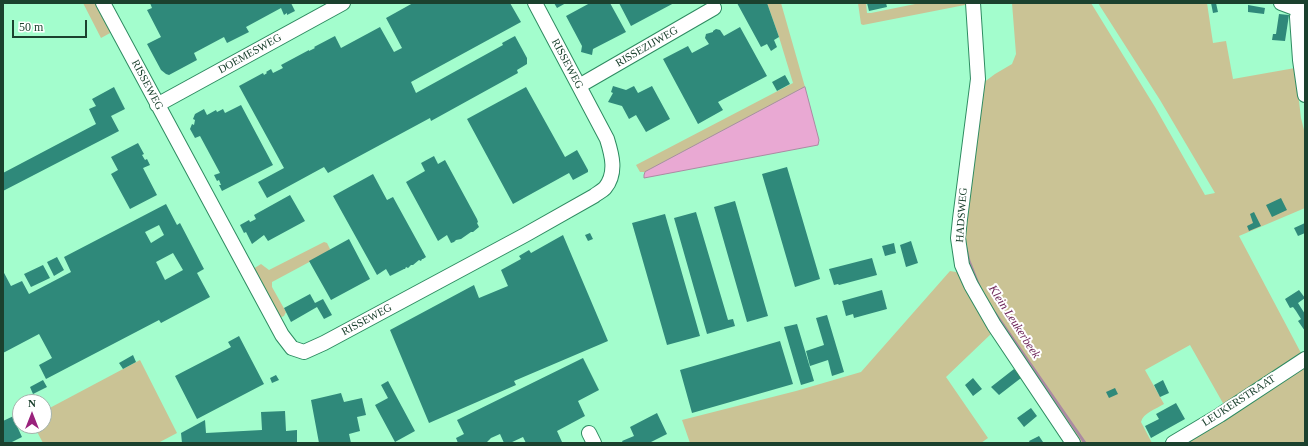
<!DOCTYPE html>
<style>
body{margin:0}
#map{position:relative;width:1308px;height:446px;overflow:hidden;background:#a3fdcd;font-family:Georgia,serif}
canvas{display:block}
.frame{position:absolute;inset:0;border:4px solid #1b412e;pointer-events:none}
.north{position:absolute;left:12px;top:394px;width:40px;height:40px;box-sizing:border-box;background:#fff;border:1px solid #a4b3ab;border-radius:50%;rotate:0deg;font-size:11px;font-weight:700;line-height:16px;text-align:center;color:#1b412e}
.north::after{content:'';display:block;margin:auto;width:14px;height:18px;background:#9a227c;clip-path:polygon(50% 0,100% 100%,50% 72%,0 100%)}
.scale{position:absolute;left:12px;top:20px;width:75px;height:18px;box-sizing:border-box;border:2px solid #1b412e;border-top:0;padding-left:5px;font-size:12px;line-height:14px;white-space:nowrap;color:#1b412e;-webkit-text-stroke:3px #fff;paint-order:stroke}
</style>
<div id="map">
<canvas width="1308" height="446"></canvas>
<div class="frame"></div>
<div class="north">N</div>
<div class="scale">50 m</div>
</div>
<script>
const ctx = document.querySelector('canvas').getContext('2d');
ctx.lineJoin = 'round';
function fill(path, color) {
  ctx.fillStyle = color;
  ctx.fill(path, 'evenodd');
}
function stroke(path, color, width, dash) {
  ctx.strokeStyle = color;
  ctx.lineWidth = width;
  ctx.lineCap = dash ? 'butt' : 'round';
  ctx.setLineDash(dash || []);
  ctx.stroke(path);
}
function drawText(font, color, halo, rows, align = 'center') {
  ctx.font = font + ' Georgia,serif';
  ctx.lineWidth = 4;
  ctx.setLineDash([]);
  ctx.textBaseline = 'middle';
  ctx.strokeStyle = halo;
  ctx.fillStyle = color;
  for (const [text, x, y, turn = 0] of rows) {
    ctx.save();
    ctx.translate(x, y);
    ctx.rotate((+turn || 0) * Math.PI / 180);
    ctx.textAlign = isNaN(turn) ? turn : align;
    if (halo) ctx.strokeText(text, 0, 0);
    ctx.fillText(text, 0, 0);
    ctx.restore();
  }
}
fill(new Path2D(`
 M83,3h13l16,29 -11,6z
 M767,3h14l24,84 -160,85h-5l-4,-7 157,-82 -14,-46z
 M858,3h8l1,10h4l49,-10 50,1 -107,21 -2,-1z
 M1012,3h79l64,104 50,88 10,-2 -55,-93 -62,-97h109l6,40 13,-2 7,38 62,-11 6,50 4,16v74l-66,28 62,117 -17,13 -60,39 -34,-60 -45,25 19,34c-8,5 -21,9 -23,18l11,21h-71c-22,-32 -44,-63 -66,-96 -22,-34 -45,-68 -52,-109l20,-155 12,-9 17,-10 4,-10z
 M324,242l3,1 3,6 -2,3 -56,30v5l14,25 -2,4 -5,2 -26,-49 8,-5 8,6z
 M950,271l6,1 7,5 29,56 -46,44 42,61 -7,5h-291l-8,-23 114,-29 65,-19z
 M140,360l37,73 -19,10h-115l-9,-17h10v-15z
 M1304,367l1,76h-123z`), '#cac395');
const water = new Path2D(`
 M805,87l14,53 -1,5 -174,33v-3l1,-3z`);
fill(water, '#e9a9d3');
stroke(water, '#ab8aa2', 1);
stroke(new Path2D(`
 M966,248l3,13 10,25
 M995,313l90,130`), '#ab8aa2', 3);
fill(new Path2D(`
 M150,3h141l4,8 -8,4v-2l-3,2 -3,-7 -35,19 3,5 -22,11 -3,-6 -30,16 3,7 -28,15 -3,-1 -5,-4 -14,-26 14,-7 -14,-27 5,-2z
 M413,3h97l11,19 -110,60 5,11 87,-48 -1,-2 13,-7 12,22v6l-10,6 1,3 -87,48 -1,-3 -102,55 -4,-6 -57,31 -9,-16 26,-14 -45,-82 24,-13 1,2 3,-2 -1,-1 5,-3 2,4 10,-5 -2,-3 28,-15v1l6,-3 -1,-1 21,-11 6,12 39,-21 14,25 8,-4 -16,-30z
 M554,3h12l-9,5z
 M590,3h20l16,29 -33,17 -1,6 -11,-3 1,-6 -16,-30z
 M619,3h55l-43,23z
 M737,3h30l12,34 -5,3 3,7 -6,4 -4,-7 -6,3z
 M867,3h19l1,4 -18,4z
 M1211,3h5l2,9 -5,1z
 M1248,5l17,3 -1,6 -16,-2z
 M1279,14l10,1 -4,26 -13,-1 1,-6h3z
 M740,27l27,49 -49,26 5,8 -25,14 -35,-65 25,-13 4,7 17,-9 -4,-6 1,-4 7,-2v-1l3,-2 4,1 4,6z
 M785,75l5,9 -13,7 -5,-9z
 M613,86l13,4 8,-4 4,7 14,-7 18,33 -24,13 -10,-17 -7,4 -7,-13 -14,-4 5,-9 -2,-1z
 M114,87l11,22 -14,7 8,15 -116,60v-18l93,-49 -7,-15 7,-3 -4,-7z
 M526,87l39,70 12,-7 11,20v2l-15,8 -4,-7 -56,31 -46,-85z
 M241,105l32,60 -51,26 -3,-6h2l-2,-5 -2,1 -3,-6 6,-2 -20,-37 -5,2 -5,-9 2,-5 2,1 1,-5 -2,-1 2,-5 9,-5 3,6 9,-5 1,2 6,-3 2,4z
 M138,143l6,11 -2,1 3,5 2,-1 3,6 -7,3 14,27 -27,14 -19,-35 7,-4 -7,-13z
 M434,156l4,8 7,-4 32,59 1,3 -1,1 2,4 -6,5h-2l-10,7 -5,1 -2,2 -3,1 -4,-8 -9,6 -32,-59 19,-11 -4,-8z
 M787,167l33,112 -25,8 -33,-113z
 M373,174l14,26 6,-3 33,60 -3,2h-1l-1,2 -2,-1 -6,5h-2l-3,3 -2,-1 -1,2h-1l-14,7 -4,-7 -9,6 -44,-79z
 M290,195l15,26 -37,20 -4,-6 -12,9 -6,-12 -2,1 -4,-8 9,-5 1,2 6,-3 -2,-4z
 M1281,198l6,12 -15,7 -6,-12z
 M735,201l33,115 -21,6 -33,-115z
 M166,204l11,21 3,-2 24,46 -7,4 13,24 -49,26 -2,-3 -113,59 -7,-14 13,-7 -13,-24 -36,19v-82l8,15 11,-5 7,13 42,-22 -7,-15zM159,225l5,10 -13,8 -6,-11zM173,253l10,17 -18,10 -9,-18z
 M696,212l32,108 5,-1 2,7 -28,8 -33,-116z
 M1254,212l7,14 -12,5 -2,-5 6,-3 -3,-9z
 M665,214l35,122 -33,9 -35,-122z
 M1305,223v10l-7,3 -4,-8z
 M590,233l3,6 -5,2 -3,-6z
 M563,235l45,106 -94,40 2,4 -87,38 -39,-93 84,-45 5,13 29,-12 -7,-16 20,-11 -2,-3 10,-6 2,3z
 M349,239l21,40 -39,21 -22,-39z
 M911,241l7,22 -12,4 -6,-22z
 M894,243l2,10 -11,3 -3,-10z
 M57,257l7,13 -10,6 -7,-14z
 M872,258l5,17 -38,10 -1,-1 -4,1 -5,-16z
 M43,265l7,13 -19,9 -7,-13z
 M882,290l5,19 -33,9 -1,-4 -7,2 -4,-15z
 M1299,290l6,8 -7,5 7,11v17l-7,-10 3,-2 -5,-8 -3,-4 -3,1 -5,-9z
 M310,294l5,9 8,-4 9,16 -8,4 -7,-12 -26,15 -7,-14z
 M827,315l17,57 -12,4 -4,-16 -18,6 -4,-15 18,-6 -8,-27z
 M797,324l17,57 -13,4 -17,-58z
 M239,336l25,48 -67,35 -22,-43 56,-29 -3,-5z
 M780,341l13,43 -101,29 -12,-43z
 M133,355l3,7 -13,7 -4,-6z
 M583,358l16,32 -21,11 7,15 -28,15 5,11 -2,1h-34l-3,-6 -13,6h-6l-4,-9 -9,4 -5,5h-28l-2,-5 8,-4 -7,-14z
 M1014,369l7,9 -22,17 -8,-8z
 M276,375l3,5 -7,3 -2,-5z
 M973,378l9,11 -9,7 -8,-11z
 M43,380l4,7 -14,7 -3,-7z
 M1163,380l6,13 -9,4 -6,-12z
 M388,381l27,50 -20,11 -20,-37 13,-7 -7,-13z
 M1115,388l3,6 -9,4 -3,-6z
 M341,393l3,9 18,-4 4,17 -9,2 3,14 -11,3 2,9h-32l-8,-43z
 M1176,403l9,16 -34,19 -6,-12 14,-7 -3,-5z
 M1031,408l6,8 -13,11 -7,-9z
 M285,411l1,20 11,-1v13h-115l-1,-10 24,-13 1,13 56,-3 -1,-18z
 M20,413v9l-4,2 6,13 -12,6h-7v-22z
 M657,413l10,21 -18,9h-26l-1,-2 12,-5 -4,-9z
 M1039,436l4,6 -13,1 -1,-2z`), '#2f897a');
const minor = new Path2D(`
 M103,3l179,332 10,13 12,4 20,-9 201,-108 69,-39c4,-3 8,-5 11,-8 12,-15 7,-33 2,-49l-72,-136
 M973,3l5,76 -18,140 -2,19 4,27 9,20 23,40 79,118
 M1281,3l24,9
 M1299,10l-2,7 3,43 5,35
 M579,86l135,-78
 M157,105l186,-102
 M589,433l5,10
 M1173,443l47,-28 85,-56`);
stroke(minor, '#2e8b61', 16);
stroke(minor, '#fff', 14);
drawText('11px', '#1b412e', '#fff', [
 ["RISSEZIJWEG",647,47,-30],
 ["DOEMESWEG",250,54,-29],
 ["RISSEWEG",567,64,62],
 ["RISSEWEG",147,85,62],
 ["HADSWEG",962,215,-86],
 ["RISSEWEG",367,320,-28],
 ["LEUKERSTRAAT",1239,401,-33]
]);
drawText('italic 12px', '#6e265a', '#fff', [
 ["Klein Leukerbeek",1014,322,57]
]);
</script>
